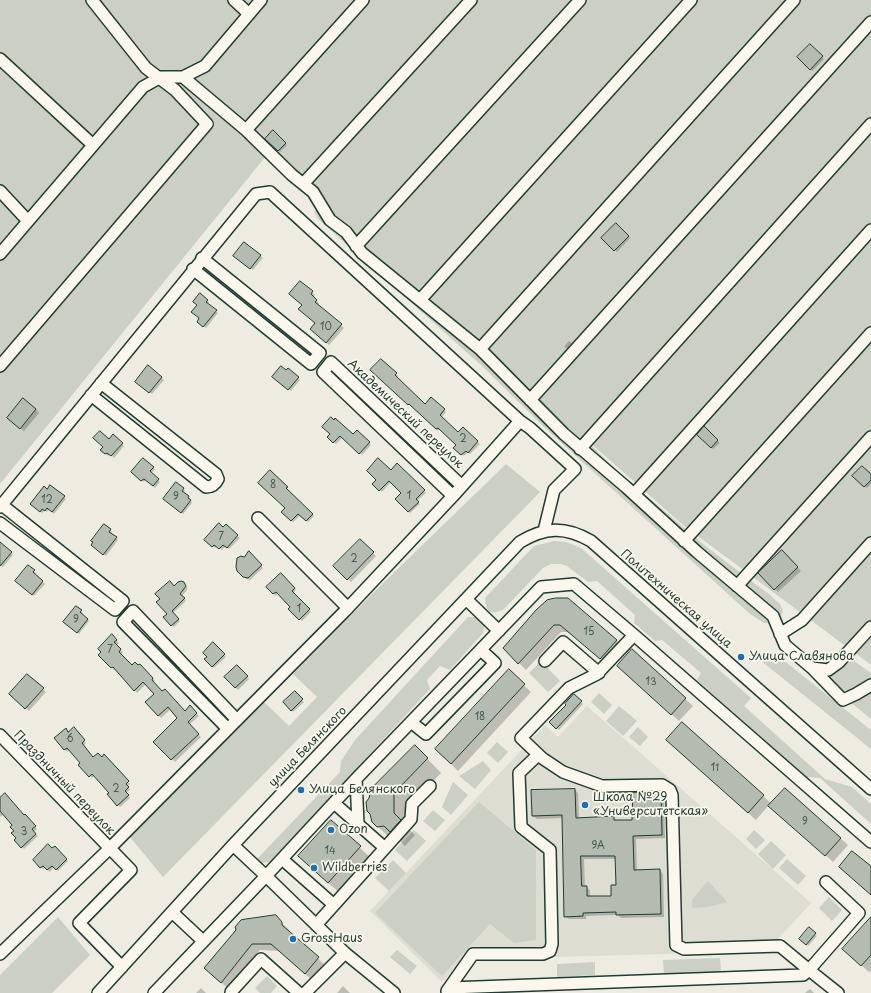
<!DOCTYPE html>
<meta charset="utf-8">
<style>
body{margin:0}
canvas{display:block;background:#eeece1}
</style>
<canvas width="871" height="993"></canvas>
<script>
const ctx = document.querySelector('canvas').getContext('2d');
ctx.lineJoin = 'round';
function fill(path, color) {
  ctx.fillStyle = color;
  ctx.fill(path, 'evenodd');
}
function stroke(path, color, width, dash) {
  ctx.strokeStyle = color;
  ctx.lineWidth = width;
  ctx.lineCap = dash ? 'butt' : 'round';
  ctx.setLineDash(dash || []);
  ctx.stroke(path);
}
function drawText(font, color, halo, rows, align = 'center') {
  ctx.font = font + ' "Playpen Sans",sans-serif';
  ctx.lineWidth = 3.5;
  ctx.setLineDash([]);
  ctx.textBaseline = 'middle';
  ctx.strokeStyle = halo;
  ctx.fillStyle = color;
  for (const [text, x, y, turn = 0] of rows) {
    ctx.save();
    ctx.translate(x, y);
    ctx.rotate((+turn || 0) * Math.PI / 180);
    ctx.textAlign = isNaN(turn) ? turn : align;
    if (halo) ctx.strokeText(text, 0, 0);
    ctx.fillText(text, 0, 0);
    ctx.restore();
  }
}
fill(new Path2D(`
 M587,706l224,197 -35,38 -4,10 -290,8 -10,-9 -30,32 -72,-71 175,-186 13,12z`), '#ddddd2');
fill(new Path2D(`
 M0,0h871v665l-188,-140 -105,-93 38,38 92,78 62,47 10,9 3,7 -5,12h-14l-14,-9 -206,-187 -62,-61 -164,-147 -4,-7 3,-6h4l-55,-50 -266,328z
 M506,464l34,28 -377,385 -33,-40 134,-135 25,24 28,-29 -24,-23 84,-85z
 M554,541l12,1 15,6 170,150 -7,8 81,73 27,8 19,17v20l-51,-46 -13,-1 -110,-97 4,-7 -39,-33 -7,1 -21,-18 1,-8 -38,-34 -9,1 -21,-16 -7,-2h-9l-8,4 -39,41c-13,7 -18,3 -19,-11l49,-52z
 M468,617h10l6,10 -1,6 -33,37 -10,-4 -13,14 3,9 -160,173 -9,1 -4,-4 83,-87 1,-11 14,-21z
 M840,651l31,22v46l-48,-39 -4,-8z
 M773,652l98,78v19l-111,-89z
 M541,661l19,20 -12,11 -19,-19z
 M599,693l13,12 -8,9 -13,-12z
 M619,706l18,15 -14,15 -17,-15z
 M638,727l10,10 -8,9 -11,-9z
 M497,742l11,10 -10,11 -11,-10z
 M483,761l8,9 -16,19 -16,-13z
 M453,782l15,13 -17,20 -9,-8z
 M479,802l57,48v90l-22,3 -24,-19 -48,52 -67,-63z
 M433,810l12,10 -10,11 -12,-10z
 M414,830l12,11 -19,20 -12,-11z
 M754,830l11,10 -9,9 -10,-10z
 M771,841l15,14 -13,14 -15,-15z
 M787,859l19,17 -8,9 -19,-17z
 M393,860l13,13 -17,18 -14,-13z
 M708,881l19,21 -19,5 -16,1v-8z
 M829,897l13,13 -10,11 -13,-13z
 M58,917l32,38 -38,38h-52v-18z
 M397,950l20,16 -7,8 -20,-17z
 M720,958l1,14 -57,2 -1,-14z
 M595,962v13l-38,2v-13z
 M267,976l10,10 -6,7h-11l-5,-5z`), '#cbcfc4');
fill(new Path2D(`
 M810,45l14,14 -12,12 -13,-14z
 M273,131l14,14 -7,7 -14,-13z
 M616,225l14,13 -13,14 -14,-14z
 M245,243l18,15 -10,12 -16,-12z
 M300,282l15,13 -2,3 6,5 -1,2 26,23 -15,17 -15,-13 2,-9 -13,-18z
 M200,295l9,7 -1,2 10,9 -12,15 -6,-4 1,-5 -3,-14z
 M569,341l4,3 -5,5 -4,-2z
 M381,360l17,16 -1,2 28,27 7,-7 14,14 -5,6 17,15 5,-5 17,16 -10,10 -2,-2 -4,4 -9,-8 3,-3 -18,-16 -2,2 -66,-61z
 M148,367l16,13 -12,14 -14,-10z
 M275,378h23l2,2 -9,11z
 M36,409l3,4 -15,18 -13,-10z
 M704,428l16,15 -7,6 -15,-14z
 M357,431l14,14 -9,10 -19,-18 -7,7 -7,-7 2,-3 22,1z
 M113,435l11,11 -10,12 -4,-4 -2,2 -7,-6z
 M143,459l12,10 -4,5 9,8 -5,6 -9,-8 -2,2 -11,-10z
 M397,465l29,28 -9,8 3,3 -10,9 -14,-14 7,-6 -12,-11 -9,10 -8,-8 17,-13z
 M270,471l44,45 -6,6 -7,-7 -8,7 -10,-10 4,-4z
 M854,476h17v8l-4,4z
 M176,483l9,8 -1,2 8,10 -9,11 -17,-14z
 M64,497l2,2 -12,15 -5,-4 -2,2 -2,-2 -3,3 -9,-7z
 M226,525l14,13 -11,11 -3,-3 -4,4 -5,-4 -2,2 -10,-8z
 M110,530l2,2 -1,2 7,6 -12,16 -12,-9z
 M360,540l16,16 -25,26 -16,-16z
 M0,543l13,12 -10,12 -3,-2z
 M782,552l19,19 -23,21 -18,-19z
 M249,553l14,15 -13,12 -4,-1 -8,-9 6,-12z
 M28,566l8,7 -2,2 11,9 -11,12 -16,-14z
 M281,574l15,16 -3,3 18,19 -9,9 -12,-12 1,-2 -13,-14 -2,3 -9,-9z
 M183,583l4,4v3l-5,6 4,5 -13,12 7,8 -6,6 -10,-10 4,-3z
 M76,607l7,6 -1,2 7,6 -10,13 -12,-10z
 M537,611l79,29 7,7 -15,18 -40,-33h-7l-35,38 -22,-22z
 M112,636l7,7 -3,3 7,6 -2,3 11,11 6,1 2,-2 15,16 -2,2 32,29 5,-5 9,9 -10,9 12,12 -26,25 -21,-20 24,-24 -7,-9 -10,9 -14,-16 8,-8 -9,-10 -9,9 -21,-24 -2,1 -15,-15z
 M213,644l13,13 -12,11 -8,-9 2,-2z
 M632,650l61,56 -14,15 -54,-48z
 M237,666l12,13 -11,11 -12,-13z
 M509,671l22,21 -73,79 -15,-15z
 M27,675l19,17 -17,19 -15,-14z
 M295,693l9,9 -11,10 -8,-9z
 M574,695l9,9 -24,26 -8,-8 16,-17z
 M682,724l90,80 13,-15 63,56 -15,17 -64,-57 -13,15 -82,-73z
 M74,728l12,15 -3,3 10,12h9l2,-2 26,28 -3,2 3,4 -4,3 4,5 -10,9 -11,-13 1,-1 -15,-18 -3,3 -12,-13 2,-2 -12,-14 -3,3 -12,-14 14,-5z
 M415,746l26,27 -33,35v20l7,7 -10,11 -6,-6 -6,1 -20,-19z
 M575,790l3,3 1,25 34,-1 4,4h16l27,-28 4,4 1,41 -29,1 1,32 23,-1 3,4 1,43 -43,1 -3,-3 -32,1v3h-17l-4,-3 -2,-98 -26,1 -4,-3zM584,859h32l1,27 -5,11h-22v-7l-5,-3z
 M0,795l24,21 1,-1 12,14 -3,3 4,4 -14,13 -9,-9 2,-2 -3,-13 -10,-11 -4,3z
 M331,821l40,37 -31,35 -30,-26z
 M55,847l13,14 -10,10 -4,-4 -4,5 -5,-5 -2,2 -9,-9z
 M275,916l14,14v2l36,33 -12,16 -34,-30 -19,-1 -31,39 -17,-14z
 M871,919v51l-2,2 -18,-16z
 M809,929l8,7 -9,10 -8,-7z
 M343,986l7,7h-13z
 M201,988l5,5h-10z
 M810,989l4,4h-9z`), '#0003');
const building = new Path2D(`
 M810,44l13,12 -13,14 -13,-13z
 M273,130l13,13 -8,8 -13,-12z
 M616,223l13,13 -15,15 -13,-13z
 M244,242l17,13 -11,14 -17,-13z
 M300,281l13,10 -2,3 6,6 -2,2 27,22 -16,19 -16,-14 5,-6 -17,-14 4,-4 -13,-11z
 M200,293l8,7 -2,2 11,8 -14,17 -6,-5 2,-4 -8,-6 6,-7 -4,-3z
 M381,359l16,14 -2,2 30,29 6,-7 14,12 -5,6 18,17 5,-5 15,14 -10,12 -2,-2 -5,4 -8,-7 3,-3 -18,-17 -2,1 -27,-25 -1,1 -38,-35z
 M148,365l14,12 -13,16 -14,-11z
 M281,366l5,4 2,-2 11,9 -11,13 -16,-13z
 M23,398l13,11 -16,20 -13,-11z
 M331,417l3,3 1,-2 18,16 4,-4 13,12 -11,12 -19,-18 -7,7 -6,-6 3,-3 -8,-7z
 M704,426l14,14 -7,8 -14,-13z
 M100,431l9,8 4,-5 10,9 -12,13 -4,-3 -2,1 -5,-4 3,-3 -10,-9z
 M143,458l11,9 -4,4 9,8 -6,7 -9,-7 -3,2 -10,-9z
 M378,458l13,12 6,-7 28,27 -9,9 3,3 -11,10 -13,-13 6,-6 -12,-12 -10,10 -7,-7 4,-4 -9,-9z
 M862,466l9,8v6l-7,7 -12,-11z
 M270,470l18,17 -2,1 27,26 -7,7 -8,-7 -7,7 -10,-9 4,-4 -27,-25z
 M176,482l8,6 -2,3 7,5 -1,2 3,2 -10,13 -18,-14z
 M50,485l15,11 -13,16 -5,-4 -2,3 -3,-2 -2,3 -10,-8 14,-18 3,3z
 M219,523l4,4 3,-3 12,11 -11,13 -4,-3 -4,4 -5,-4 -2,2 -8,-7z
 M104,524l7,5 -2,3 8,5 -14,18 -12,-10 2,-3 -2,-1z
 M360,539l14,13 -27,28 -14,-14z
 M0,542l12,10 -12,14z
 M782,550l16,17 -24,23 -16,-17z
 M249,551l13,14 -14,13 -5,-1 -6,-6 -1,-4 1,-9 4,-2 3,1z
 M28,565l7,5 -2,2 10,9 -11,14 -17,-14z
 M281,573l14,15 -3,3 18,18 -11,11 -11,-11 2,-2 -14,-15 -3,2 -7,-7z
 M170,581l4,5 4,-4 3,-1 3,1 2,4 -6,8 5,4 -13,13 7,8 -8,7 -8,-9 4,-3 -11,-12 4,-3 -5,-5z
 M556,598h12l49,42 -17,19 -40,-34h-6l-36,39 -15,-16 33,-38 11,-10z
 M76,606l6,4 -2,2 8,7 -11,14 -14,-11z
 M112,634l5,6 -3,2 7,7 -2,3 13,13 3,-3 3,3 2,-1 13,14 -1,2 10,11 3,-2 20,22 5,-6 7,8 -9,9 11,12 -28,26 -18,-18 24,-24 -9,-11 -10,9 -13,-14 9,-8 -11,-12 -9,9 -21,-24 -2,1 -13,-13 3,-3 -3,-3z
 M213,642l12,12 -13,13 -8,-8 3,-2 -4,-4z
 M632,649l54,49 -15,17 -54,-49z
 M237,665l11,11 -13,12 -11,-11z
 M509,669l16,15 -74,80 -16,-15z
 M27,674l17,14 -19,21 -16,-15z
 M295,691l8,8 -12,12 -8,-9z
 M574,694l8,7 -26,28 -7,-7 17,-17 -1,-1z
 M682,722l82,73 -16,18 -82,-73z
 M74,727l11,13 -3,3 11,14 5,-4 4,4 2,-3 25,27 -3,3 3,3 -4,4 4,4 -12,11 -10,-12 2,-1 -17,-19 -3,3 -11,-12 2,-2 -13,-15 -3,2 -10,-12 12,-10 2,4z
 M415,745l13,13 -34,35v20l7,7 -11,12 -6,-6 -7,1 -5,-5 -2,-8 -3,-3 -1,-9 3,-4 2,-9z
 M785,788l56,50 -16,18 -57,-50z
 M575,789l1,29 38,-2v4h18l1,-28h28l1,43 -29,1 1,34 26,-1 1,45 -45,1v-3l-33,1v3l-19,1 -2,-102 -30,1 -1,-26zM581,856h34l1,29h-5v11h-24v-10h-5z
 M5,793l19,22 1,-1 11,12 -4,3 4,5 -15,14 -7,-8 2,-2 -5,-5 3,-2 -4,-4 2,-2 -12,-14v-13z
 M331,820l30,26 -33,37 -30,-27z
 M48,844l4,4 3,-2 12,13 -11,11 -4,-4 -5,4 -4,-4 -3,2 -7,-8z
 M852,851l19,15v29l-32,-28z
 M276,915l6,7v3l37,32 -14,17 -34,-30h-19l-31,39 -17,-15 32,-38 -1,-3 6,-7z
 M871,917v38l-10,11 -19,-17z
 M809,927l7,6 -10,12 -7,-6z`);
fill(building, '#b4bbb0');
stroke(building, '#1f3d34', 1);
const minor = new Path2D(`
 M234,0l15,14
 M0,59l93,86
 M183,77l63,53 46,45 21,17 17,28 16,12 16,21 118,96 84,85 62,53 71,65 76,64 12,29 27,23 16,2 11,-8 32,-35
 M246,130l117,-130
 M303,184l168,-184
 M0,191l28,30
 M356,246l224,-246
 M0,254l143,-167 18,-10h22l22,-11 56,-66
 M193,269l118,95 9,-11 -118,-95
 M420,300l271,-300
 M480,349l314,-349
 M0,366l207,-242 -32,-34 -29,-22 -54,-68
 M91,395l115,92c6,0 9,-2 12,-8l-2,-5 -115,-91
 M530,400l341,-378
 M580,449l291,-325
 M634,494l237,-264
 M453,496l-130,-124 8,-10 131,124
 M0,507l256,-313 14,-2 250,229 10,7 45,41 -21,21 -10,41
 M258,518l90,90
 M0,523l115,87 8,-9 -121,-96
 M684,541l187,-208
 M737,586l134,-149
 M466,599l33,32
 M780,634l22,-14 69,-77
 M545,661l18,-19 36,31
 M812,668l31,32 13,-6 15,-9
 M411,722l15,12 69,-71 -14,-13
 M228,729l-105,-107 10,-11 104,109
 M0,735l131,135 -52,53 43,44
 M356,779l2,45
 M334,803l51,45 26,-29 1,-15 18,-18
 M233,845l33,31 79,77 49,40
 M282,859l52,46
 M826,882l33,31 -50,57 29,23
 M172,912l31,29
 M316,925l69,-77
 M0,954l109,-105 235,-237 109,-116 67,-75
 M450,988l353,-13 6,-5 -29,-24 -96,3 -8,-4 -4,-150 -2,-5 -8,-5 -60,1 -39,-14 -21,-14 -21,-20 48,-50 28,-14 37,-39 237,207
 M447,991l26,-37h70l7,-3 2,-7 -2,-94 -29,-23 -2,-54 19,-18
 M231,992l30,-33 38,34
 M98,993l135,-148 287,-303c25,-15 45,-16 71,-1l280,248
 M154,993l112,-117 90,-97 185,-192 33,-3 60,51
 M305,993l40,-40`);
stroke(minor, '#1f3d34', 14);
stroke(minor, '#fbf7ec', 11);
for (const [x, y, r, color] of [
 [741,657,4,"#1f6fb2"],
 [301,790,4,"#1f6fb2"],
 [585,805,4,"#1f6fb2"],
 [331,830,4,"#1f6fb2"],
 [314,868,4,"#1f6fb2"],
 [293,939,4,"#1f6fb2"]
]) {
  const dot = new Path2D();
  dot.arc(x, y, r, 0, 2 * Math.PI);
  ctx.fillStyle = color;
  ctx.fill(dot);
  stroke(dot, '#fbf7ec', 1.5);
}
drawText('10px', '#445c53', null, [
 ["10",326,327],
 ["2",463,439],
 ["8",273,485],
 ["1",409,496],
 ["9",176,497],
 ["12",47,500],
 ["7",221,537],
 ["2",354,559],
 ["1",299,609],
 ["9",76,620],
 ["15",589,632],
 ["7",110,650],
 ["13",651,682],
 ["18",480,717],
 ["6",70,739],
 ["11",715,768],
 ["2",116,789],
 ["9",805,822],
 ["3",24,832],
 ["9А",598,846],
 ["14",330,851]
]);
drawText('12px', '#1f3d34', '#fbf7ec', [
 ["Академический переулок",405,414,43],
 ["Политехническая улица",676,599,41],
 ["улица Белянского",308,747,-46],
 ["Праздничный переулок",64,783,46]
]);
drawText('12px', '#1f3d34', '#fbf7ec', [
 ["Улица Славянова",749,657],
 ["Улица Белянского",309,790],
 ["Школа №29",593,798],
 ["«Университетская»",593,812],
 ["Ozon",339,830],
 ["Wildberries",322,868],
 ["GrossHaus",301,939]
], 'left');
</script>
